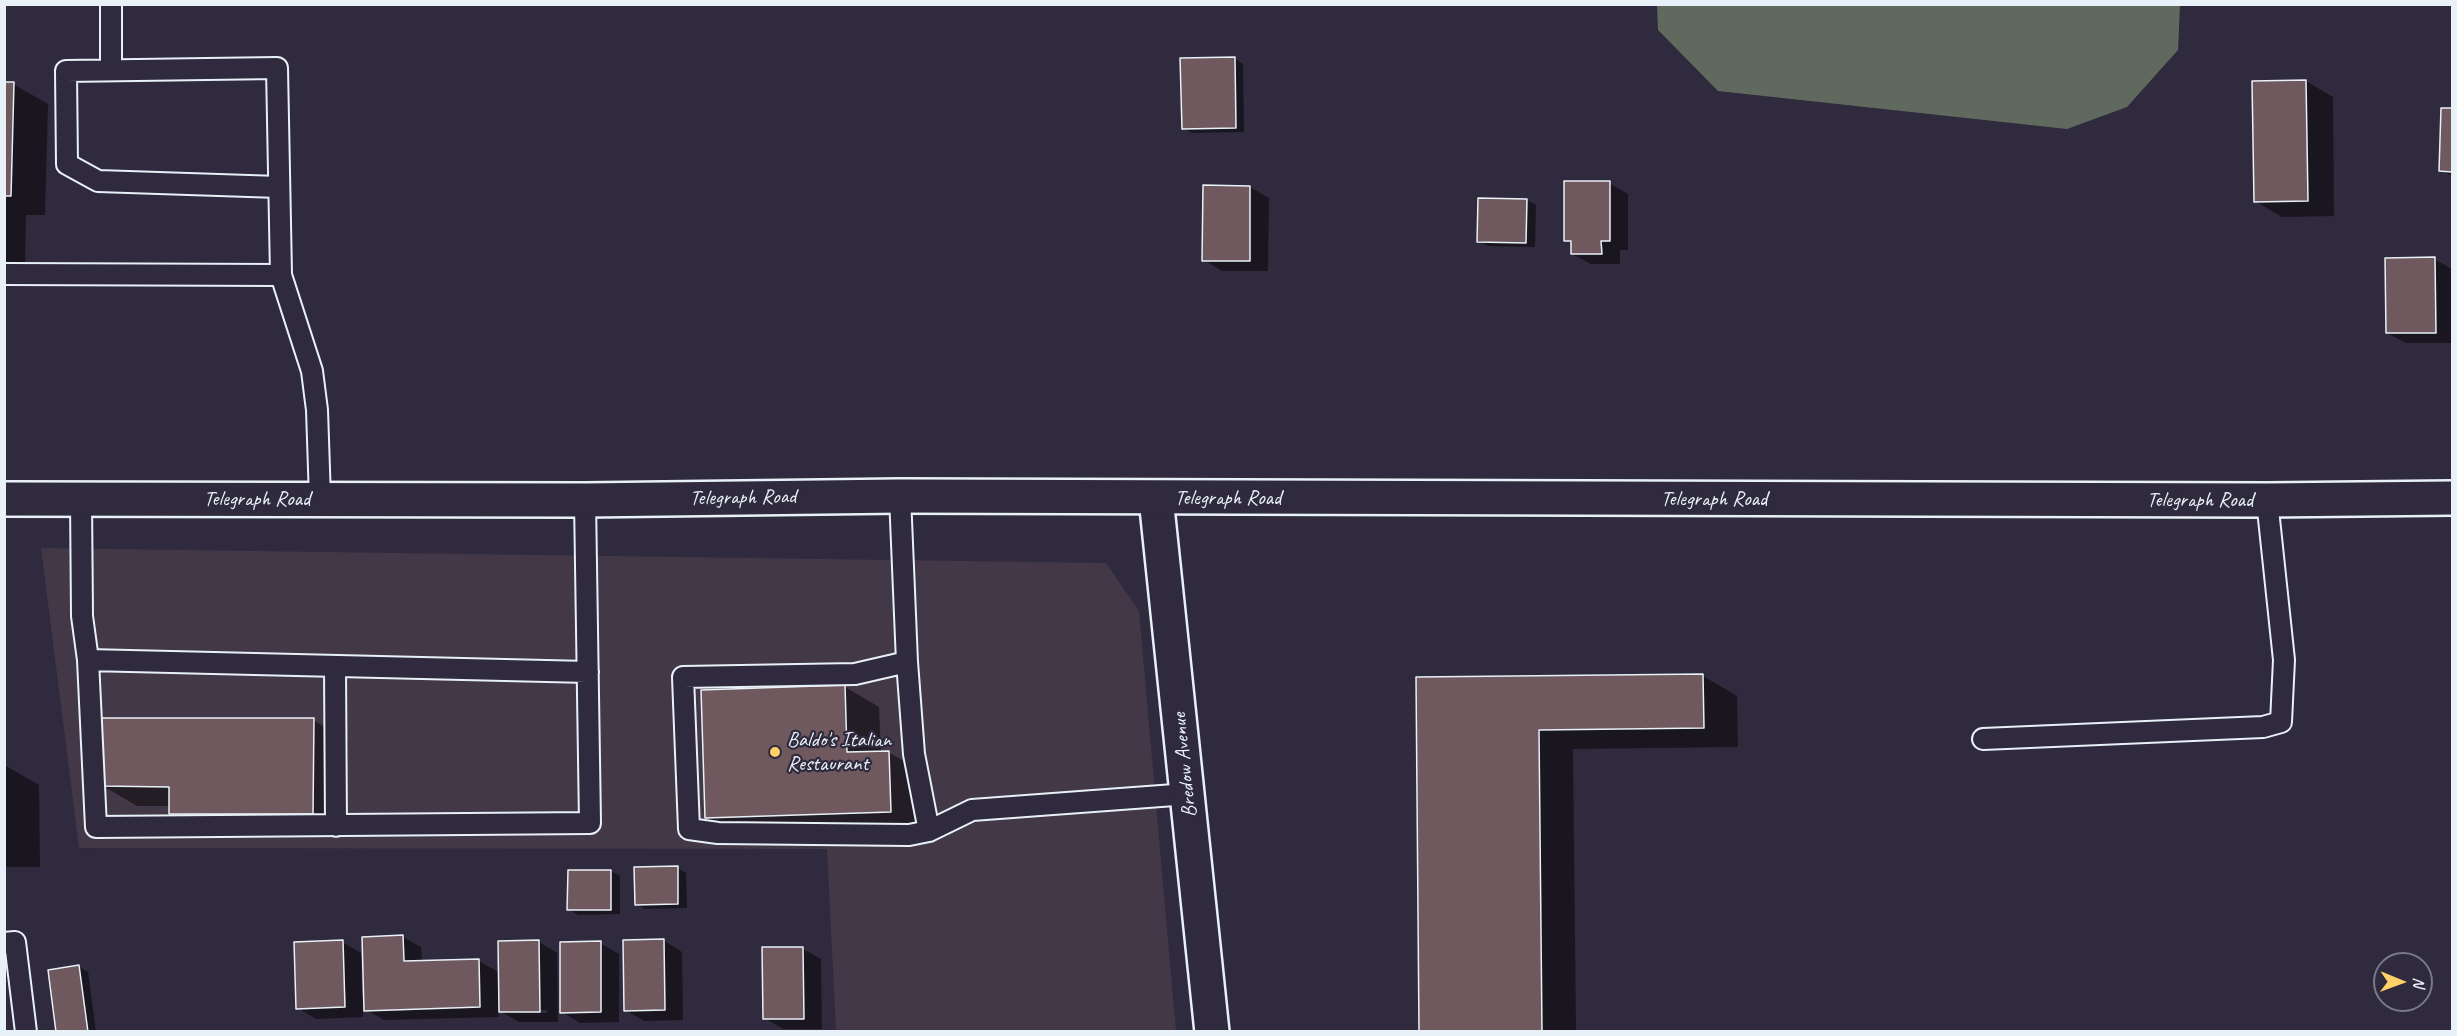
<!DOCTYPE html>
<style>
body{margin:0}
#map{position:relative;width:2457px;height:1036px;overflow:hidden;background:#2f2a3d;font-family:Caveat,sans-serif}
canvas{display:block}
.frame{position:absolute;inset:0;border:6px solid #e8f1f8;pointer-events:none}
.north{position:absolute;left:2373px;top:952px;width:60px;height:60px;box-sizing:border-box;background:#2f2a3d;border:2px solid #797a88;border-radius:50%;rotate:91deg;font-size:16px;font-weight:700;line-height:24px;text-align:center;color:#e8f1f8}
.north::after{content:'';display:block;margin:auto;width:21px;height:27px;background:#ffd166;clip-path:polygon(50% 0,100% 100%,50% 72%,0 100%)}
</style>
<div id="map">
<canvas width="2457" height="1036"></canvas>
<div class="frame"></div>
<div class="north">N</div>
</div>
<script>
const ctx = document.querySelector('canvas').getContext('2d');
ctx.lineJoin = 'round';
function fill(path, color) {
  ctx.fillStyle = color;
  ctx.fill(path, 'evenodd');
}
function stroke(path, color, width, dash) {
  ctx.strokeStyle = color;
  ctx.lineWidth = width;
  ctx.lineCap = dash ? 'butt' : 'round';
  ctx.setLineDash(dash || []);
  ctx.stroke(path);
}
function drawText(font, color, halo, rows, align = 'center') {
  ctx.font = font + ' Caveat,sans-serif';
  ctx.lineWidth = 4.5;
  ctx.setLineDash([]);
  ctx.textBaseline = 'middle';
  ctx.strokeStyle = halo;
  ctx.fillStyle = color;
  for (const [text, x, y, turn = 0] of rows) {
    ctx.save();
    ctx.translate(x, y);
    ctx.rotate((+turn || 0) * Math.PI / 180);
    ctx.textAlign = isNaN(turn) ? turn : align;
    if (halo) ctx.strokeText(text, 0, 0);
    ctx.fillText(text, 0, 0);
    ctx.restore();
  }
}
fill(new Path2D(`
 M41,548l1065,15 33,48 37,420h-340l-9,-182 -748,-1z`), '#423847');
fill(new Path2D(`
 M1657,5v-1l523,1 -2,45 -51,57 -60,22 -349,-38 -60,-61z`), '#5f695d');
fill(new Path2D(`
 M1234,58l9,6 1,68 -52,1 -9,-5z
 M2306,81l27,16 1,119 -52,1 -27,-16z
 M4,84h9l35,20 -3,111h-19l-1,53h-21z
 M2442,109l10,1v66l-12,-6z
 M1609,183l19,11v56h-8v14h-29l-19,-10 1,-10 -8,-4z
 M1204,187h46l19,11 -1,73h-46l-18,-11z
 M1527,200l9,5 -1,42 -47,-1 -9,-5z
 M2434,259l18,10v74h-46l-19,-10z
 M1703,676l34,20 1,51 -165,2 3,283h-155l-3,-353z
 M845,687l34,20 2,46 7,-1 35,20 2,60 -184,5 -35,-20z
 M313,720l35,20 -1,94 -142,-1 -35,-20v-7h-33l-34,-20z
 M4,765l35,20 1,82h-36z
 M677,868l9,5 1,35 -42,1 -9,-5z
 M611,871l9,5v38l-42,1 -9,-6z
 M403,937l18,10 1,15 57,-1 21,12 39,-31 18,11 1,69h-39l-21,-12 1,7 -115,3 -21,-12v9l-47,2 -18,-11 44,-66 19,11 1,45 3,-1zM517,1010h30v3h-30z
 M664,941l18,11 1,68 -39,1 -19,-11z
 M600,943l19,11v68l-39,1 -18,-11z
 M803,949l18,10 1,70h-39l-19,-11z
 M79,967l9,5 8,60h-38z`), '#0007');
const building = new Path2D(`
 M1235,57l1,71 -54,1 -2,-71z
 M2306,80l2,121 -54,1 -2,-121z
 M4,82h10l-3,114h-7z
 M2441,108h11v64l-13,-1z
 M1564,181h46v60h-9l1,13h-31v-13h-7z
 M1203,185l47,1v75h-48z
 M1478,198l49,1 -1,44 -49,-1z
 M2435,257l1,76h-50l-1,-75z
 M1703,674l1,54 -165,2 3,302h-123l-3,-355z
 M845,685l2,67 42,-1 2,61 -186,6 -4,-128z
 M101,718h213l-1,96h-144v-27l-68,-1z
 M678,866v38l-43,1 -1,-38z
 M568,870h43v40h-44z
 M403,935l1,26 75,-2 1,48 -116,4 -2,-74z
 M664,939l1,71 -41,1 -1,-71z
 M343,940l2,67 -49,2 -2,-67z
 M539,940l1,72h-41l-1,-71z
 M601,941v71l-41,1v-71z
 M762,947h41l1,72h-41z
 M79,965l9,67h-32l-8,-62z`);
fill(building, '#6f595e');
stroke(building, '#e8f1f8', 1.5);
const lane = new Path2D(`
 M111,70v-66
 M279,187l-181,-6 -31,-17 -1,-93 211,-3 4,207 31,96 5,39 3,89
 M4,274l277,1
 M900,496l7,166 -52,12 -172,3 6,152 29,4 191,2 20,-4 43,-21 216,-16
 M81,499l1,117 6,44 8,167 494,-4 -5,-323
 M88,660l500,12
 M907,662l7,92 15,77
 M335,666l1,160
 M1983,739l280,-12 18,-5 3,-62 -17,-160
 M4,943l11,-1 11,90`);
const street = new Path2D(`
 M1156,498l56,534`);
const primary = new Path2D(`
 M4,499l581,1 315,-4 1367,4 185,-2`);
stroke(lane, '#e8f1f8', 24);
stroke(street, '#e8f1f8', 38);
stroke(primary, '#e8f1f8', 38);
stroke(lane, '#2f2a3d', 20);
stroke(street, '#2f2a3d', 33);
stroke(primary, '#2f2a3d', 33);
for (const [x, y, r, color] of [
 [775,752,6,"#ffd166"]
]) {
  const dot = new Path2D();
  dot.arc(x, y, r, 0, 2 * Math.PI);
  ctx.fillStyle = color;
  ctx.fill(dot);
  stroke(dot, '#2f2a3d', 2);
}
drawText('21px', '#e8f1f8', '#2f2a3d', [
 ["Telegraph Road",743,498,-1],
 ["Telegraph Road",1228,498],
 ["Telegraph Road",257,499],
 ["Telegraph Road",1714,499],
 ["Telegraph Road",2200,500],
 ["Bredow Avenue",1185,765,-96]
]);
drawText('21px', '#e8f1f8', '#2f2a3d', [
 ["Baldo's Italian",787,740],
 ["Restaurant",787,764]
], 'left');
</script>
